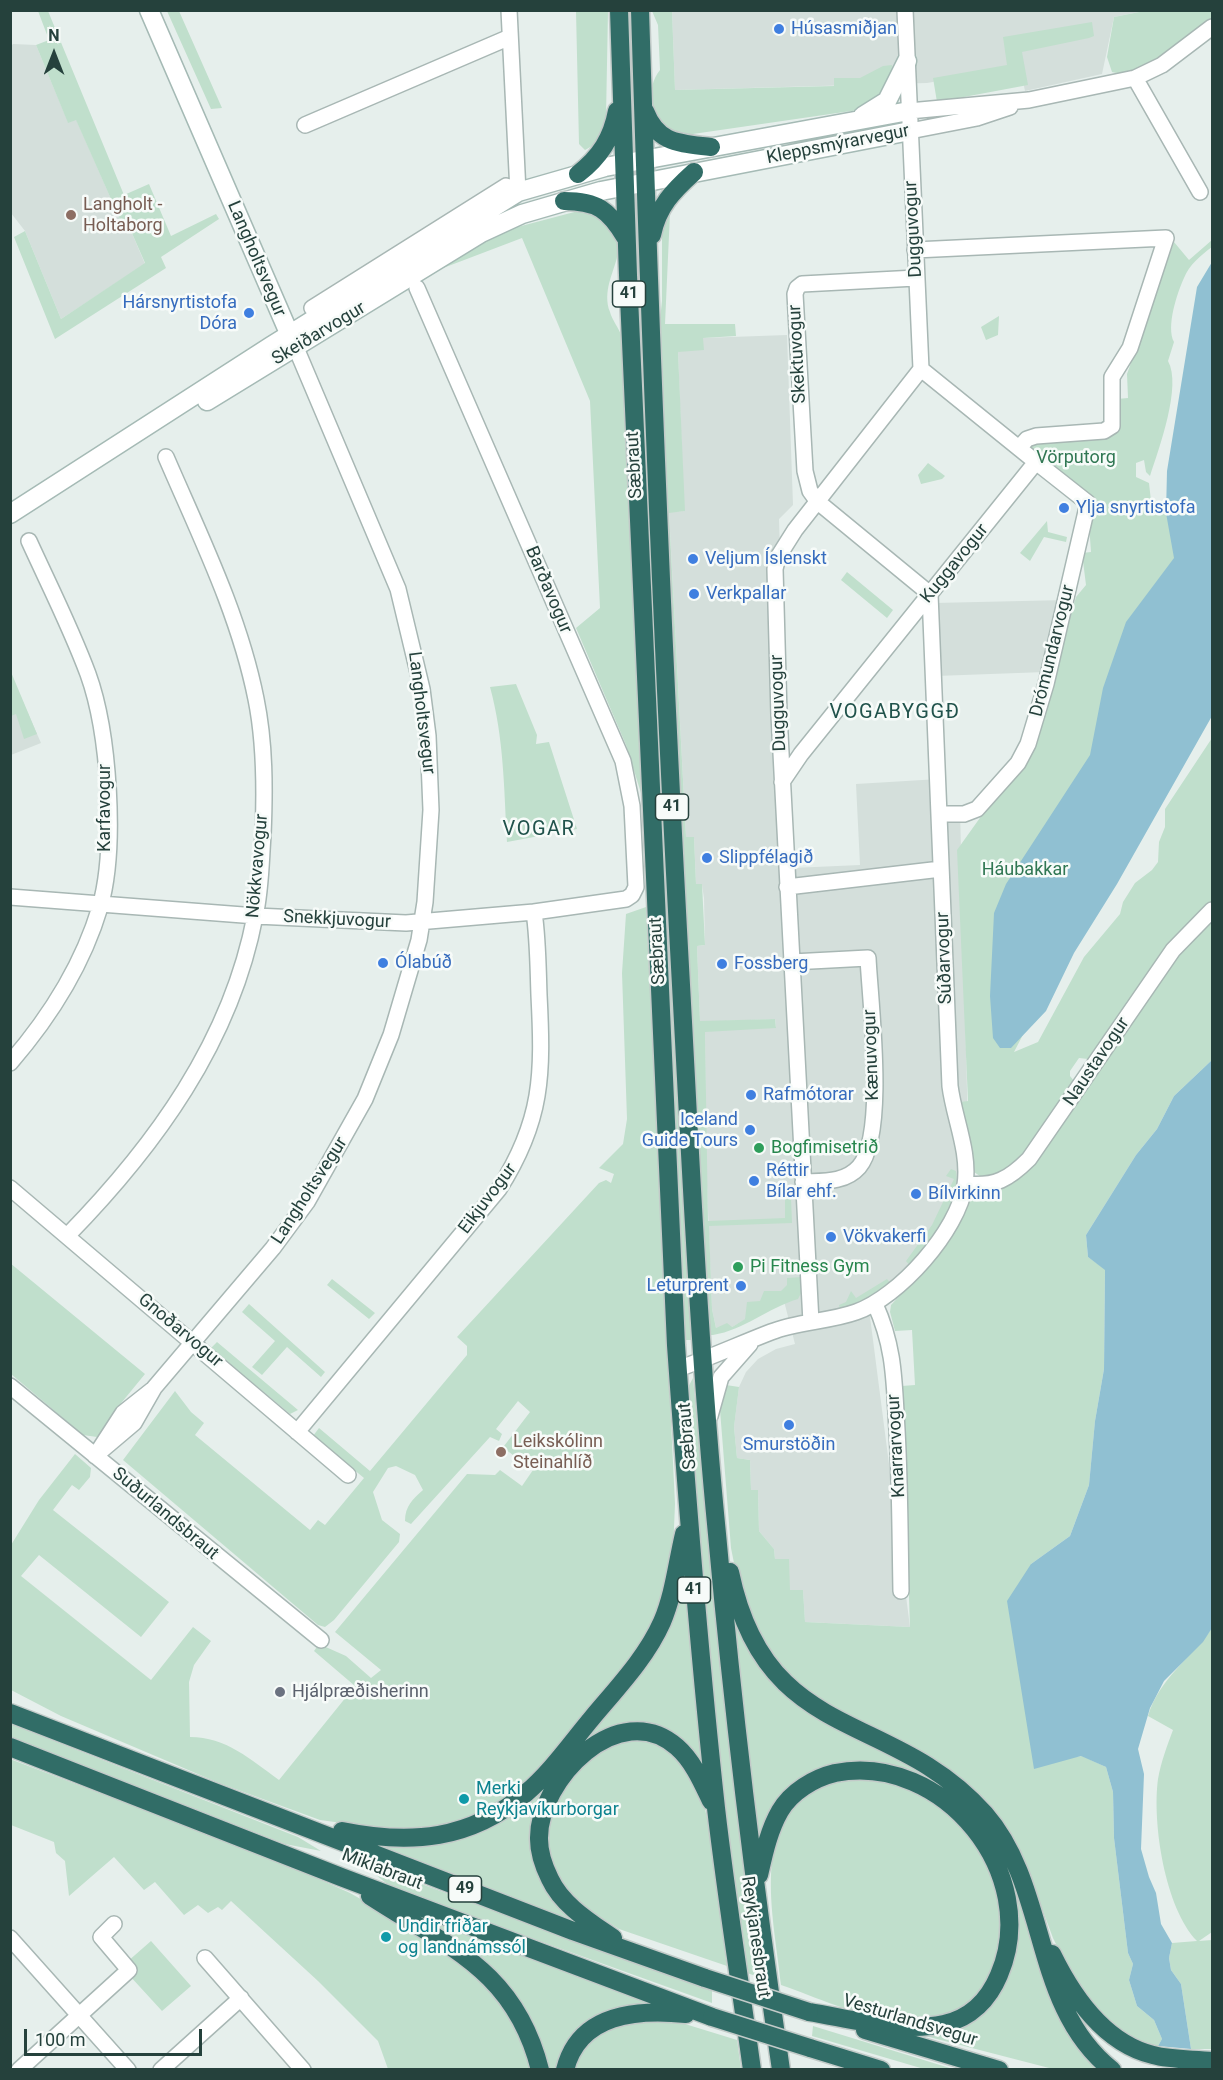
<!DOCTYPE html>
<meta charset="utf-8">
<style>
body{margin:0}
#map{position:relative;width:1223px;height:2080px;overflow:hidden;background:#e6efec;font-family:Roboto,sans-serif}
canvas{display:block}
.frame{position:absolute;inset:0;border:12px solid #25413c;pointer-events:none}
.north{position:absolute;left:24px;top:24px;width:60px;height:60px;-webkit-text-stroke:4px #f7fbf9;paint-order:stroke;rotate:0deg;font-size:16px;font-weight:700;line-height:24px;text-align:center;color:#25413c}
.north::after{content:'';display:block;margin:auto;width:21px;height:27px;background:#25413c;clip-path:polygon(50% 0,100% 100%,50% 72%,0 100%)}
.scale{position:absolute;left:24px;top:2029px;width:178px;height:27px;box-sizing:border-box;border:3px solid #25413c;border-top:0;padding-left:8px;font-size:18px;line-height:21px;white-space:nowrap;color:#25413c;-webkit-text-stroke:4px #f7fbf9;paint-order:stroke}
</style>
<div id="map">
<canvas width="1223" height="2080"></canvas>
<div class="frame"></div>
<div class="north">N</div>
<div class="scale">100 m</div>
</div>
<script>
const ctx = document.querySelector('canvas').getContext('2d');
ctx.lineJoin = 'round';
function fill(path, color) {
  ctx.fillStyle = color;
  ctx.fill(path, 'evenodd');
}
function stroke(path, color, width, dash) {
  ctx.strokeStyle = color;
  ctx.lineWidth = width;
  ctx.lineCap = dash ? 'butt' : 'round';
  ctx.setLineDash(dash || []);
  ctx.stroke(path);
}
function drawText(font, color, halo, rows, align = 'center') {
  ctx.font = font + ' Roboto,sans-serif';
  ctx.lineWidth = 5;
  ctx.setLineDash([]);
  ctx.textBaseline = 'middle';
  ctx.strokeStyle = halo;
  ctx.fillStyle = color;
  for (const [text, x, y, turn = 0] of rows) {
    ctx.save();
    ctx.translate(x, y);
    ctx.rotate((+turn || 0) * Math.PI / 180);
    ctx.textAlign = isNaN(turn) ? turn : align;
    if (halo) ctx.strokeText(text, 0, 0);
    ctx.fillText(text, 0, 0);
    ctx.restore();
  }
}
fill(new Path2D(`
 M672,11h472l-30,6 -12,57 -77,17 -5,-24 -93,16 -252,7z
 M13,44l23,1 32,77 8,-3 50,114 5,-2 14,33 -84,55 -36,-88 -14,-18v-167z
 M787,335l6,170 -14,14 8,269 5,80 68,-3 -4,-81 83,-5 2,28 18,-1 1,4 9,360 -35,80 -65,59 41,318 -105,-5 -2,-32h-13l-15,-31 -1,-10 -15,-18 -1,-40h-7l-1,-31 -13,-2 -3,-31 5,-40 7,-15 12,-13 18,-10 19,-5 -12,-47 -51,30 -16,1 -4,-19 -6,-149 -1,-129 71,-4 -1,-8 -75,3 -3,-76 8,-1 -1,-47 -2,-13 -6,-1 -2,-47h-8l-17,-325 15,-1 -6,-159 25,-14z
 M1066,600l-21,72 -109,4 -2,-73z
 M10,672l31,71 -30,12h-1z`), '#d4dfdb');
fill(new Path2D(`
 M38,11h10l76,184 25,-11 22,52 45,-22 3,5 -58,38 5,11 -111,71 -41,-102 11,-6 36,88 84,-56 -14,-32 -5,2 -50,-113 -8,3 -32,-78 13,-5z
 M167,11h12l43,97 -11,1z
 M576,11h32l-2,106 -5,17 -7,11 -9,5 -6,-6z
 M652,11h20l3,79 159,-4v-8h26l23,-12 9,-1c-1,22 -15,34 -34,45l-172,25 -22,-6c-12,-18 -19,-40 -4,-59l-2,-45z
 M1144,11h68v7c-19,14 -76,63 -100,54l-5,-15 7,-40z
 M1092,22l2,14 -5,2 -67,14 6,33 -91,17 -4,-24 74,-13 -4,-28z
 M885,119l1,9 -92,16v-3z
 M582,210c72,29 13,61 28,102 2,8 9,16 12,25l17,340 2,116 -15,-48 -50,-117 24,-20 -10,-207 -68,-163 -92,35 76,-43z
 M670,213l-5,111h70l1,12 -33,2 1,12 -26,2 7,159 -16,2 17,324h8l2,47h6l3,61 -8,1 3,75 75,-2 1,9 -71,4 3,189 77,-3v-20h6l1,25 -83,3 3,83 4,19 11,-5 5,4 13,-8 2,-17 13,-1 4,-10h17l6,-6v-7l15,-1 1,12 -5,10c-30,9 -54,31 -85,36h-4l-13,-166 -37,-840 3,-28v-83z
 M1212,240v7c-11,8 -23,18 -28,31 -7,15 -18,49 -10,64l-6,19c14,25 -9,87 -18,115l-4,-4 -2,-12 -8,3v14l13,6 2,18h61l-157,472 -41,79 24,-10 46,-85 36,-43 3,-12 12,-19 17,-13 6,-8 1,-20 6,-15v-18l47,-71v168l-116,149 -8,4 -9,-1 -9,13v5l4,5 -46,76 -41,24 -13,-9 -14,-70 8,-1 -11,-251 75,-105 44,-148 10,-12 -4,-32 9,-1 -3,-42h9l-1,-10 -70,-51 9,-8 84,-9 -2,-33 11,-1 -1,-24 47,-132 15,18z
 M999,316l-1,19 -12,5 -5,-13z
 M640,352l5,49c16,313 31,626 47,939h-8z
 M928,463l17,13 -3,3 -21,5 -3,-9z
 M1047,521l1,11 19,5 -1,5 -22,-5 -14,24 -10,-8z
 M847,572l46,38 -6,8 -46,-38z
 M11,672l26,62 -13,5 -8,-25 -5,2z
 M516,684l21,51 -1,9 13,-2 28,87 -70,13c-3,-53 -3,-104 -17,-155z
 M646,907l29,597 -2,47 -20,75 -29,42 -106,125 -33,24 -69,16 -96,-13 -101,-37 -158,-67 -50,-26v-145l28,-45 36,-46 16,14 -1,9 -11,13 -7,-5 -19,25 116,92 -28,35 -102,-82 -18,21 130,104 42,-53 18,14 -17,24 -5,17 1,55c36,0 60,22 89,43l76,-94 -41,-35 5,-7 27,12 25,22 10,-8 -46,-38 132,-158 28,1 5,-5 22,16 11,-16 -28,-21 -1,-3 26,-34 -12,-11 -22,28 6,5 -3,7 -9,-4 -79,87 -6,-3c0,-15 8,-22 18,-31l-8,-15 -19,-9 -8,2 -15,24 9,28 18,14 -1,8 -65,78 -9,7 -7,-2 -195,-165 52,-69 16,21 13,11 -9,12 115,95 8,-10 7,5 39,-47 -51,-42 6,-8 51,43 97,-116v-9l-10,-9 142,-154 7,-3 5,3 3,-9 -15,-6 24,-24 4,-25 -5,-146 4,-59z
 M1212,919v141l-38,36 -17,33 -21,26 -50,80 2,22 17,12 -1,100 -9,52 -6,64 -19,51 -39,28 36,194 15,-2 24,11 7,25 1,46 14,115 5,11 -4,16 8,26 17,14 8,19 -4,7 -11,4 -37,-21 -39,-54 -18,-37 -31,-83 -16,-29 -26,-28 -150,-89 -54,-42 -34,-64 -11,-55 -11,-138 6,-25 13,2 -5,40 3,31 13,2 1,30h7l1,41 15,18 1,10h14l1,31h13l2,32 105,5 -8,-241 13,-1 -3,-55 -17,1 -5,-19 1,-7 47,-51 31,-56 25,-8 20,-10 156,-215 25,-30z
 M951,1169l5,2c6,35 -26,70 -45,96l-5,-6 26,-36 22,-46 -8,-3z
 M10,1263l135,111 -32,39 3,3 -19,21 -14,-2 -72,-61z
 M332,1279l43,34 -6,6 -42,-34z
 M887,1279l4,5 -17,12 -34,13 -1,-4 7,-3 5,-11 5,7z
 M249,1304l76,68 -4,5 -34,-30 -25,28 -10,-8 23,-26 -33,-29z
 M217,1342l81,68 -8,4 -79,-66z
 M693,1378l15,160 54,440 -15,-5c-27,-193 -45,-386 -62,-580z
 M683,1577l5,1 21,202 -30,-42 -81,-4 -64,103 43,85 -201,-78 32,1 57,-7 46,-23 118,-131z
 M731,1598l34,74 180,113 47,48 20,38 15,54 42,106 30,38h-46l-143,-37h35l57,-44 1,-118 -67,-84 -126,-11 -53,77z
 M1212,1628v304l-13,9 13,-1v109h-21l-10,-65 -10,-14 -2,-12 3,-15 25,-2c-32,-33 -45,-118 -39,-162 3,-17 9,-33 15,-49l-25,-14c11,-37 43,-58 64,-88z
 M11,1724l287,113 23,14 -36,-7 -274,-107z
 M641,1736c11,4 30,9 38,17 36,36 41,161 48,213l-108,-37 -42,-27 -25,-27 -8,-40 12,-38 35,-45z
 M10,1759l271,103 69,31 74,42 22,14 62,55 27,65h-147l-10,-28 -60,-60 -87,-80 -9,9 -4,-3 -10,6 -10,-8 -14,10 -29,-33 -11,8 -30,-33 -45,39 -4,-35 -9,-8 -2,-11 -43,-17z
 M865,1776c16,4 54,9 66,18 51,40 104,137 53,196 -9,10 -21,23 -36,26 -16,3 -38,6 -54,4 -38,-4 -78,-23 -113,-35 -6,-63 -31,-155 31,-197 15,-10 36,-11 53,-12z
 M370,1870l27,5 315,116v12l-320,-115z
 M415,1915l245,91 -48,6 -51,57h-15l-10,-35z
 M151,1941l40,45 -29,25 -33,-36 -2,-13z
 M622,2020h50l65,20 4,29 -170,1 9,-22z
 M813,2026l140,43h-29l-112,-33z`), '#c0dfcc');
fill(new Path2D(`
 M1212,262v454l-95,168 -43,69 -28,58 -35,37h-11l-7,-10 -3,-42 4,-83 12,-29 84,-129 13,-67 23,-66 48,-64 -8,-45 1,-42 30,-184z
 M1212,1060v568l-9,14 -39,39 -14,27 -12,41 6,25 -3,75 8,28 7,16 5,31 11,19 -3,15 2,12 10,14 10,65 -33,-3 4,-7 -8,-19 -17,-14 -8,-26 4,-16 -5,-11 -14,-115 -1,-46 -7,-25 -25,-11 -47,13 -27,-168 24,-37 39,-28 19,-51 6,-64 9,-52 1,-99 -17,-13 -2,-22 50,-80 21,-26 17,-33z`), '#90c0d2');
const street = new Path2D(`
 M1135,78l65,114
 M909,111l120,-11 106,-22 27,-13 50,-38
 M305,125l205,-88
 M910,131l67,-13 33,-11
 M915,250l251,-12 -36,110 -18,29v49l-8,5 -68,5 -9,3 -8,9
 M312,308l194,-122 12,6 -9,-182
 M782,782l19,-28 235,-292 -115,-93
 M939,814h25l13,-5 41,-46 10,-19 18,-60 42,-181 -52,-41
 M787,887l154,-18
 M10,897l246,19 150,7 128,-11 92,-13 6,-4 4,-8 -4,-81 -9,-45 -206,-473
 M792,962l76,-4c2,43 19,177 -9,209 -14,16 -36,14 -56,15
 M10,1063c39,-45 73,-99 90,-156 17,-60 9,-175 -12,-233 -17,-46 -39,-89 -59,-133
 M966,1184c29,3 43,-5 63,-25l144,-209 39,-40
 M10,1188l338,287
 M67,1236c88,-90 164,-194 188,-320 6,-26 6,-54 8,-81 2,-46 2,-92 -7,-136 -17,-85 -56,-163 -90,-242
 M875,1304c20,44 19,78 22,126 3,54 3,108 4,161
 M811,1322l-32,-607 -4,-146 3,-12 17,-27 126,-161 -16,-359
 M678,1369c31,-11 62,-25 93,-37 27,-11 57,-10 85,-20 43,-15 102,-81 109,-127 5,-33 -11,-67 -15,-99l-20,-492 -112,-92 -8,-11 -5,-20 -10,-177 2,-6 5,-4 114,-6
 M10,1386l311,254
 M710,1416l11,-39 29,-33
 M297,1432l202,-243c44,-69 44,-115 40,-194 -1,-28 -1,-56 -5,-83
 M99,1450l24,-37 29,-23
 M95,1456l39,-33 20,-35 119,-140 34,-46 58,-103 26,-64 28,-95 6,-38 6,-92 -3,-74 -6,-47 -24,-100 -102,-241
 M10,1938l118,132
 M205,1958l98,112
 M19,2070l110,-100 -28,-33 13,-13
 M161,2070l80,-72`);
const secondary = new Path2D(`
 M149,10l146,337
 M863,116l24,-15 20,-40
 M207,401l274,-168 41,-19 79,-23 309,-60
 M10,514l261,-168 247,-154 87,-25 304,-56`);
const highway = new Path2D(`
 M619,10l9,265 48,1070c11,155 23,309 40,463 10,87 24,174 36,262
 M640,10c10,325 23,650 41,975 10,183 18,366 36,549 16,179 38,358 64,536
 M645,111c13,33 34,32 66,36
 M578,174c22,-17 34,-36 39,-63
 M564,201c33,0 45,9 61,36
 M652,235c6,-29 21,-44 42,-63
 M730,1572c36,174 161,136 255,242 65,75 46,192 127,256
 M10,1713l563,218 132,47
 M10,1747l331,130 371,140
 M342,1831c69,14 128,9 184,-38 25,-21 45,-50 66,-75 25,-30 54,-60 70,-96 12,-28 15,-59 22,-88
 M759,1875c5,-22 10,-45 21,-64 11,-19 34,-33 55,-38 109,-21 207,102 164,202 -10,24 -28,43 -55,49 -43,9 -92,-5 -135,-12
 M370,1896c78,51 145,74 170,174
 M613,1938c-23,-16 -51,-33 -63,-59 -6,-12 -11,-26 -11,-40 -1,-59 80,-143 138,-92 16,14 25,35 34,54
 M1052,1954c21,43 52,89 101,101 18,5 40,4 59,6
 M865,2030l134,40
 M810,2048l71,22
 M565,2070c14,-57 73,-61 121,-56`);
stroke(street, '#a8b7b4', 18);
stroke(secondary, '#a5bab5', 21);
stroke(highway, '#c2cac8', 21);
stroke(street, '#fff', 15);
stroke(secondary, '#fff', 18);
stroke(highway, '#316d67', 18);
const highwayBridge = new Path2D(`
 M705,1978l104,34
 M712,2017l98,31`);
stroke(highwayBridge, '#c2cac8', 21, []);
stroke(highwayBridge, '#316d67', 18);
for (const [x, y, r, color] of [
 [779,29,6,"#3f7fe0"],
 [71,215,6,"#8d6e63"],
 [249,313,6,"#3f7fe0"],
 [1064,508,6,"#3f7fe0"],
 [693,559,6,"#3f7fe0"],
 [694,594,6,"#3f7fe0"],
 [707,858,6,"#3f7fe0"],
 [383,963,6,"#3f7fe0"],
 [722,964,6,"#3f7fe0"],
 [751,1095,6,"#3f7fe0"],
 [750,1130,6,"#3f7fe0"],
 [759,1148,6,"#2e9e5b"],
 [754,1181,6,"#3f7fe0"],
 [916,1194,6,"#3f7fe0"],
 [831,1237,6,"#3f7fe0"],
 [738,1267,6,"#2e9e5b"],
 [741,1286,6,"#3f7fe0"],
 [789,1425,6,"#3f7fe0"],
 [501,1452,6,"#8d6e63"],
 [280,1692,6,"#6b7280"],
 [464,1799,6,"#0f9aa8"],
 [386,1937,6,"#0f9aa8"]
]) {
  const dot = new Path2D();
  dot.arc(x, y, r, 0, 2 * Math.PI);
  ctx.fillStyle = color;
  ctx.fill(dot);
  stroke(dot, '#f7fbf9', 2);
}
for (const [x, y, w] of [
 [629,294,33],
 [672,807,33],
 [694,1590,33],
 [465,1889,33]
]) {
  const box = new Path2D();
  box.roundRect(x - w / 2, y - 13, w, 26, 4.5);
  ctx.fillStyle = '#f7fbf9';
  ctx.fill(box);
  stroke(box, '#25413c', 1.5);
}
drawText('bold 16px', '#25413c', null, [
 ["41",629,294],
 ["41",672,807],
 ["41",694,1590],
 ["49",465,1889]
]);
drawText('18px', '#366cbe', '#f7fbf9', [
 ["Húsasmiðjan",791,29],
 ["Hársnyrtistofa",237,303,"right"],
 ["Dóra",237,324,"right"],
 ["Ylja snyrtistofa",1076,508],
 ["Veljum Íslenskt",705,559],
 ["Verkpallar",706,594],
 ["Slippfélagið",719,858],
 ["Ólabúð",395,963],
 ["Fossberg",734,964],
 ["Rafmótorar",763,1095],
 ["Iceland",738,1120,"right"],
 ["Guide Tours",738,1141,"right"],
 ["Réttir",766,1171],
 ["Bílar ehf.",766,1192],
 ["Bílvirkinn",928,1194],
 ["Vökvakerfi",843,1237],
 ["Leturprent",729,1286,"right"],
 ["Smurstöðin",789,1445,"center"]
], 'left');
drawText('18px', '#25413c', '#f7fbf9', [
 ["Kleppsmýrarvegur",838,145,-11],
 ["Dugguvogur",914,229,-93],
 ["Langholtsvegur",256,259,67],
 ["Skeiðarvogur",319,334,-31],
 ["Skektuvogur",798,354,-93],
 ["Sæbraut",635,465,-93],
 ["Kuggavogur",955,564,-51],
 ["Barðavogur",548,590,67],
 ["Drómundarvogur",1053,651,-76],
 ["Dugguvogur",779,703,-92],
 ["Langholtsvegur",421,713,83],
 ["Karfavogur",105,808,-90],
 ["Nökkvavogur",258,866,-85],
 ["Snekkjuvogur",337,920,3],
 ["Sæbraut",658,951,-93],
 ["Súðarvogur",945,958,-92],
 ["Kænuvogur",872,1055,-92],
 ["Naustavogur",1097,1062,-56],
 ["Langholtsvegur",310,1191,-57],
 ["Eikjuvogur",488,1199,-53],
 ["Gnoðarvogur",180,1331,40],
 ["Sæbraut",688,1436,-95],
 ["Knarrarvogur",897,1446,-93],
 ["Suðurlandsbraut",165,1514,40],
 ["Miklabraut",382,1870,21],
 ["Reykjanesbraut",755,1937,82],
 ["Vesturlandsvegur",910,2021,17]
]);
drawText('18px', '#785e54', '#f7fbf9', [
 ["Langholt -",83,205],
 ["Holtaborg",83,226],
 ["Leikskólinn",513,1442],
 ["Steinahlíð",513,1463]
], 'left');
drawText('18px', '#307753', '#f7fbf9', [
 ["Vörputorg",1076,458],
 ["Háubakkar",1025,870]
]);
drawText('18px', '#27864d', '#f7fbf9', [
 ["Bogfimisetrið",771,1148],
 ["Pi Fitness Gym",750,1267]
], 'left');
drawText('18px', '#5b616d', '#f7fbf9', [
 ["Hjálpræðisherinn",292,1692]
], 'left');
drawText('18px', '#0d838f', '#f7fbf9', [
 ["Merki",476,1789],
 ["Reykjavíkurborgar",476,1810],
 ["Undir friðar",398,1927],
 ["og landnámssól",398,1948]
], 'left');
ctx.letterSpacing = '1.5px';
drawText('20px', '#21534c', '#f7fbf9', [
 ["VOGABYGGÐ",895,713],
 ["VOGAR",539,830]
]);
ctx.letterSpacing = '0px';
</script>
